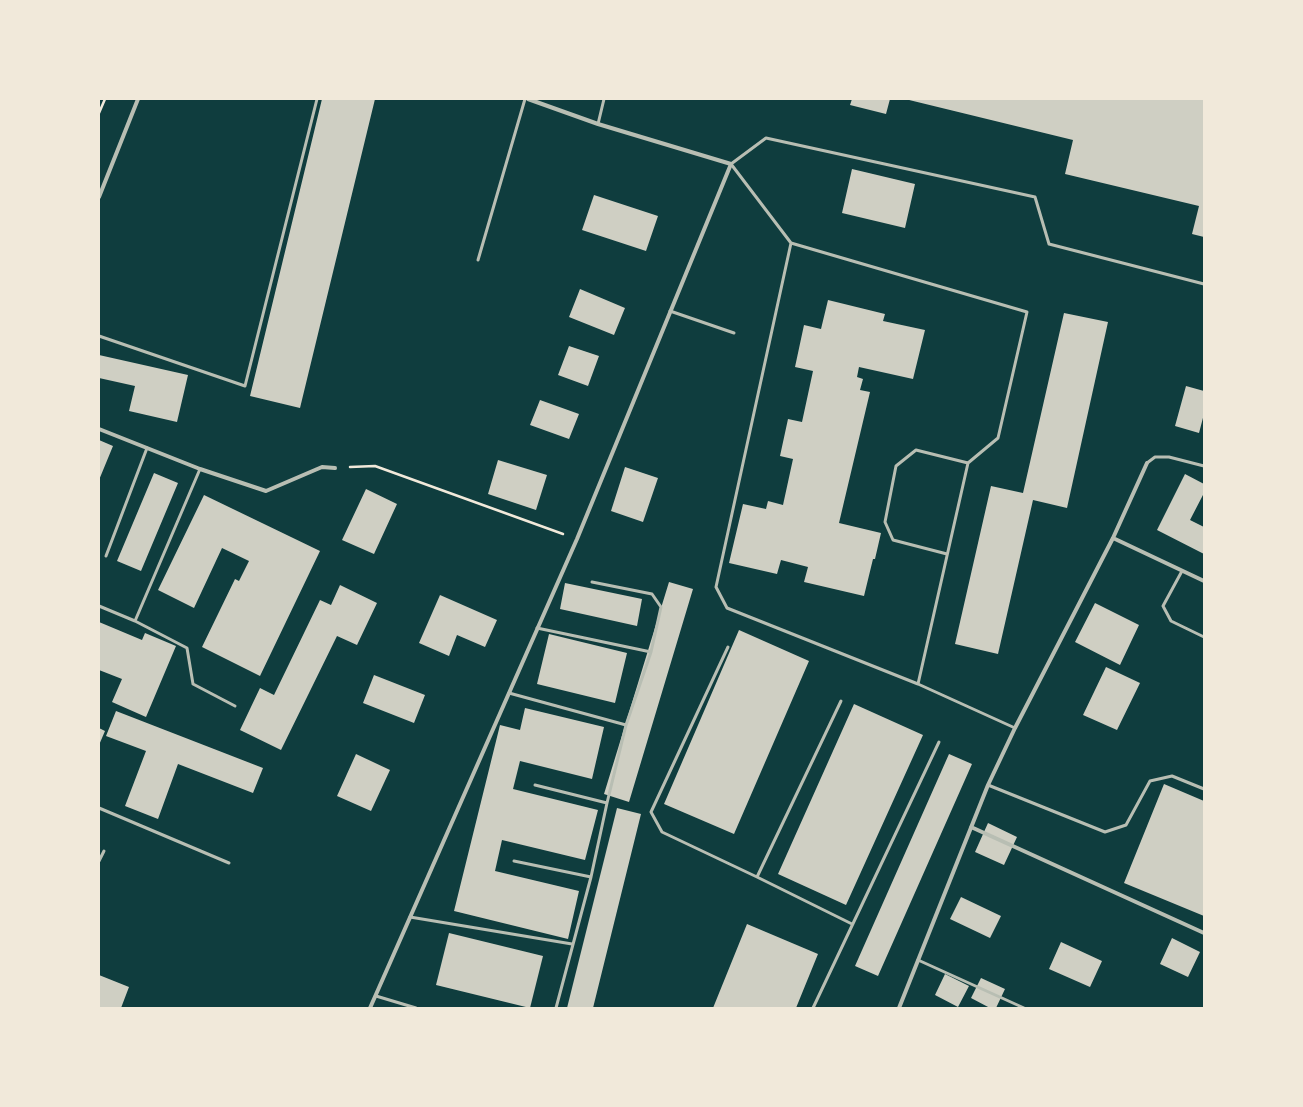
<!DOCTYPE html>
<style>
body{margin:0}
#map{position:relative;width:1303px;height:1107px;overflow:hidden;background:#0f3d3e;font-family:"Sofia Sans Condensed",sans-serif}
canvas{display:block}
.frame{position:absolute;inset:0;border:100px solid #f1e9da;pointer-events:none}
</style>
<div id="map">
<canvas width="1303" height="1107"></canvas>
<div class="frame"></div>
</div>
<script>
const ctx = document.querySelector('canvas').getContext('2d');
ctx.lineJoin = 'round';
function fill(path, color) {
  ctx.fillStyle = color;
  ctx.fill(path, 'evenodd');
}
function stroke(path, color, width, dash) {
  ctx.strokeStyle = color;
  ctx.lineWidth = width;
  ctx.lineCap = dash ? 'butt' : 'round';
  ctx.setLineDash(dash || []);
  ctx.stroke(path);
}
fill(new Path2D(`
 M322,99h53l-75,309 -50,-12z
 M852,99h38l-4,15 -36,-9z
 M905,99h299v138l-12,-3 7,-28 -134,-32 8,-34z
 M852,169l63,15 -10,44 -63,-15z
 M594,195l64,21 -12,35 -64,-21z
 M580,289l45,19 -11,27 -45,-18z
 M828,300l57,14 -2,7 42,9 -12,49 -54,-12 -2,10 6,2 -3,11 10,2 -31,131 42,10 -6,26h-2l-9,37 -60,-14 4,-15 -27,-7 -4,14 -48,-11 14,-59 23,5 2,-8 15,4 10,-46 -13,-3 8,-37 14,3 11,-51 -18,-4 9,-42 17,4z
 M1064,313l44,9 -41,186 -34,-8 -35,154 -43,-10 36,-158 32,7z
 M569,346l30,10 -11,30 -30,-11z
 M99,355l89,20 -11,47 -48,-11 6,-25 -36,-8z
 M1186,386l18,5v23l-5,19 -24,-7z
 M540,400l39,14 -10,25 -39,-14z
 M99,440l14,6 -14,34z
 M498,460l49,15 -11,35 -48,-16z
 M625,467l33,11 -15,44 -32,-11z
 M154,473l24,10 -37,88 -24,-10z
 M1185,474l19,10v9l-14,27 14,7v27l-47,-24z
 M366,489l31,15 -23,50 -32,-14z
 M204,495l116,56 -60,125 -58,-29 33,-68 4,2 10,-20 -27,-13 -28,60 -36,-18z
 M669,582l24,7 -64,213 -25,-8z
 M565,583l77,16 -5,27 -77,-17z
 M340,585l37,18 -20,42 -20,-9 -56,114 -41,-20 20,-42 14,7 46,-95 11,5z
 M440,595l57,25 -12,27 -28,-12 -8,21 -30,-13z
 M1095,603l44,22 -19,40 -45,-23z
 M99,622l43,18 3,-7 31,13 -30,71 -34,-15 10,-23 -23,-9z
 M739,630l70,31 -75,173 -70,-30z
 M549,634l78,19 -12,50 -78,-19z
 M1106,667l34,16 -23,47 -34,-15z
 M374,675l51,20 -11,28 -51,-20z
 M854,704l69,31 -77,170 -68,-31z
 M525,708l79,19 -12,52 -72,-18 -7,28 85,21 -13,50 -83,-20 -7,31 84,20 -11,48 -114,-28 46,-186 20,5z
 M116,711l147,57 -10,25 -75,-29 -20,55 -33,-13 21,-55 -40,-15z
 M99,728l6,3 -6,14z
 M356,754l34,16 -19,41 -34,-15z
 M949,754l23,10 -94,212 -23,-10z
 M1164,784l40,17v115l-80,-33z
 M617,808l24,6 -48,194h-26z
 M988,823l29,14 -13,28 -29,-13z
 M961,897l40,19 -11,22 -40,-19z
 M747,924l71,30 -22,54h-83z
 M449,933l94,23 -13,52 -94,-23z
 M1172,938l28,14 -12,25 -28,-13z
 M1061,942l41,19 -12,26 -41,-18z
 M945,974l24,12 -11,21 -23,-12z
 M99,975l30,12 -8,21h-22z
 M981,978l24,11 -9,19h-6l-19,-10z`), '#cfcfc3');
stroke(new Path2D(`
 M99,113l6,-14
 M350,467l25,-1 188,68`), '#f1e9da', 2.5);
stroke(new Path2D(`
 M598,124l6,-25
 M791,243l-75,344 11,21 191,76
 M478,260l47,-161
 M670,311l64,22
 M99,336l146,50 72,-287
 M1147,463l8,-6h14l35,9
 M947,554l-54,-14 -8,-18 11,-56 20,-16 52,13
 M106,556l41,-108
 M1182,571l-19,35 8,15 33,16
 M592,582l60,12 9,13 -10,45
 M99,606l36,15 52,27 6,36 42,22
 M135,621l65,-152
 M537,628l114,24 -25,73
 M728,647l-77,165 11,20 95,45
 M509,693l117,32 -19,78
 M841,701l-84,176 95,47
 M1015,728l-97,-44 50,-221 30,-25 29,-126 -236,-69 -60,-79 35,-26 269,59 14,47 155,40
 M535,785l72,18 -16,74
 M988,785l117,47 21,-7 24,-44 22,-5 32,13
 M99,808l130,55
 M99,861l5,-10
 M514,861l77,16 -35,131
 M410,917l162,27
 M918,960l106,48
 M376,996l40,12
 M813,1008l126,-266`), '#b8beb3', 3);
stroke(new Path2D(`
 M99,197l39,-98
 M99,429l101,40 66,22 56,-24 13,1
 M1113,538l91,43
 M971,827l233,106
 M370,1008l207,-469 154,-375 -133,-40 -70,-25
 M899,1008l89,-223 27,-57 98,-190 34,-75`), '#b8beb3', 4);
</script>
